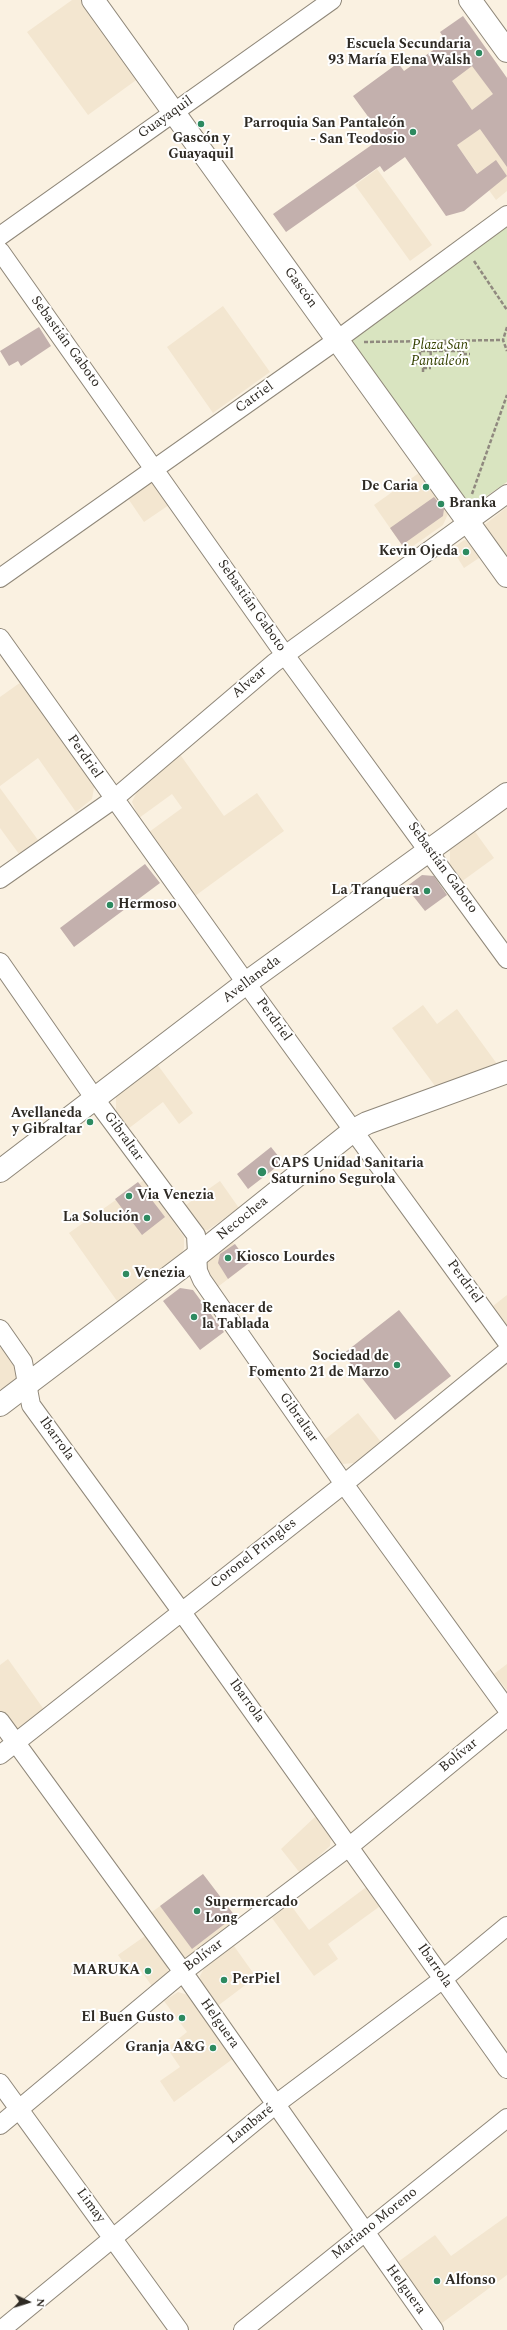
<!DOCTYPE html>
<meta charset="utf-8">
<style>
body{margin:0}
#map{position:relative;width:507px;height:2330px;overflow:hidden;background:#faf1e1;font-family:Spectral,serif}
canvas{display:block}
.north{position:absolute;left:8px;top:2282px;width:40px;height:40px;-webkit-text-stroke:3px #fff;paint-order:stroke;rotate:94deg;font-size:11px;font-weight:700;line-height:16px;text-align:center;color:#2e2a24}
.north::after{content:'';display:block;margin:auto;width:14px;height:18px;background:#2e2a24;clip-path:polygon(50% 0,100% 100%,50% 72%,0 100%)}
</style>
<div id="map">
<canvas width="507" height="2330"></canvas>
<div class="north">N</div>
</div>
<script>
const ctx = document.querySelector('canvas').getContext('2d');
ctx.lineJoin = 'round';
function fill(path, color) {
  ctx.fillStyle = color;
  ctx.fill(path, 'evenodd');
}
function stroke(path, color, width, dash) {
  ctx.strokeStyle = color;
  ctx.lineWidth = width;
  ctx.lineCap = dash ? 'butt' : 'round';
  ctx.setLineDash(dash || []);
  ctx.stroke(path);
}
function drawText(font, color, halo, rows, align = 'center') {
  ctx.font = font + ' Spectral,serif';
  ctx.lineWidth = 4;
  ctx.setLineDash([]);
  ctx.textBaseline = 'middle';
  ctx.strokeStyle = halo;
  ctx.fillStyle = color;
  for (const [text, x, y, turn = 0] of rows) {
    ctx.save();
    ctx.translate(x, y);
    ctx.rotate((+turn || 0) * Math.PI / 180);
    ctx.textAlign = isNaN(turn) ? turn : align;
    if (halo) ctx.strokeText(text, 0, 0);
    ctx.fillText(text, 0, 0);
    ctx.restore();
  }
}
fill(new Path2D(`
 M72,0h10l57,78 -51,37 -61,-83z
 M469,24l38,54v113l-11,9 -92,-129z
 M377,169l55,76 -22,16 -55,-76z
 M223,306l47,66 -57,41 -46,-66z
 M423,470l24,36 1,8 -5,11 -37,26 -32,-46z
 M149,483l6,1 14,21 -25,17 -17,-25z
 M507,507v58l-24,-39z
 M464,540l9,2 9,14 -18,12 -12,-19z
 M21,682l74,100 -3,17 -16,13 -38,-54 -38,28v-89z
 M179,753l45,63 33,-23 27,38 -89,65 -46,-64 33,-24 -10,-14 -33,24 -7,-16 7,-15z
 M0,788l38,52 -19,14 -19,-26z
 M473,829l21,29 -33,24 -11,-16v-18z
 M423,1005l14,19 20,-15 43,59 -62,22 -46,-62z
 M157,1064l36,49 -14,11 -16,-22 -35,27 -12,-16v-16z
 M144,1180l40,57v11l-2,5 -65,48 -48,-68z
 M220,1181l19,27 -31,22h-6l-19,-23z
 M232,1241l17,22 -34,26 -10,-21 3,-9z
 M507,1295v31l-14,-20z
 M5,1344l11,19 1,19 -13,12 -4,-6v-40z
 M358,1413l23,29 -27,21 -11,1 -4,-2 -16,-21z
 M8,1659l37,52 -24,18 -10,-2 -11,-16v-46z
 M507,1664v26l-13,-16z
 M317,1815l14,18 -1,13 -30,27 -19,-24z
 M203,1874l37,49 -55,36 -37,-44z
 M369,1885l14,19 -55,40 10,15 -24,17 -42,-58 18,-14 19,26z
 M145,1936l22,30 1,5 -1,5 -13,13 -17,-24 -8,5 -11,-15z
 M234,1946l22,31 -41,31 -15,-21v-11l4,-8z
 M178,1992l10,3 46,63 -60,44 -14,-21 20,-14 -13,-19 20,-16 -23,-31z
 M507,2216v59l-69,51 -43,-62 40,-29 16,21z`), '#f3e6d0');
fill(new Path2D(`
 M507,224v258l-32,22 -7,1 -118,-163 2,-8z`), '#d9e4c0');
fill(new Path2D(`
 M463,16l44,62v89l-27,-38 -23,16 20,29 19,-14 11,16 -43,35 -18,5 -41,-59 -21,15 -4,-6 -94,66 -13,-18 110,-77 -30,-41 45,-33 6,8 42,-30 -6,-9zM472,66l21,28 -21,16 -20,-29z
 M39,327l12,19 -30,20 -3,-5 -9,5 -9,-15z
 M434,497l10,12 -1,7 -41,29 -12,-17z
 M145,864l15,19 -86,64 -14,-19z
 M422,875l12,1 13,19 -22,16 -19,-24z
 M271,1147l12,15 -35,27 -11,-15z
 M138,1182l27,35 -23,18 -27,-36z
 M235,1244l14,19 -21,16 -10,-16 2,-9z
 M180,1288l13,2 31,42 -24,18 -37,-49z
 M399,1310l52,66 -56,44 -52,-66z
 M203,1874l32,42 -43,33 -32,-43z`), '#c3b0ad');
const street = new Path2D(`
 M0,236l332,-236
 M0,251l285,404 222,304
 M0,578l337,-238 170,-125
 M0,638l246,345 261,359
 M0,879l114,-80 160,-136 233,-169
 M0,962l95,137 101,136 2,36 4,9 142,204 163,225
 M0,1329l23,33 8,43 150,206 326,458
 M0,1721l183,251 251,358
 M0,1755l344,-271 163,-133
 M0,2083l179,247
 M0,2125l183,-153 167,-126 157,-129
 M1,2330l275,-226 167,-125 64,-53
 M243,2330l264,-212`);
const secondary = new Path2D(`
 M93,0l414,576
 M470,0l37,51
 M0,1171l246,-188 261,-189
 M0,1405l198,-150 156,-125 13,-7 140,-51`);
stroke(street, '#8f8779', 20);
stroke(secondary, '#8f8779', 24);
stroke(new Path2D(`
 M474,261l33,49
 M507,327l-4,13 4,11
 M445,341l1,24
 M364,342l139,-2
 M463,354h7
 M413,355h7v-4h43v9h6
 M431,358l15,-1
 M413,364h10
 M423,368h8
 M423,372v-12l8,-1 -1,-18
 M472,494l35,-99`), '#90897f', 2.5, [4, 2]);
stroke(street, '#fff', 18);
stroke(secondary, '#fff', 22);
for (const [x, y, r, color] of [
 [479,53,4,"#2d8a60"],
 [201,124,4,"#2d8a60"],
 [413,132,4,"#2d8a60"],
 [426,487,4,"#2d8a60"],
 [441,504,4,"#2d8a60"],
 [466,552,4,"#2d8a60"],
 [427,891,4,"#2d8a60"],
 [110,905,4,"#2d8a60"],
 [90,1122,4,"#2d8a60"],
 [262,1172,5,"#2d8a60"],
 [129,1196,4,"#2d8a60"],
 [147,1218,4,"#2d8a60"],
 [228,1258,4,"#2d8a60"],
 [126,1274,4,"#2d8a60"],
 [194,1317,4,"#2d8a60"],
 [397,1365,4,"#2d8a60"],
 [197,1911,4,"#2d8a60"],
 [148,1971,4,"#2d8a60"],
 [224,1980,4,"#2d8a60"],
 [182,2018,4,"#2d8a60"],
 [213,2048,4,"#2d8a60"],
 [437,2281,4,"#2d8a60"]
]) {
  const dot = new Path2D();
  dot.arc(x, y, r, 0, 2 * Math.PI);
  ctx.fillStyle = color;
  ctx.fill(dot);
  stroke(dot, '#fff', 1.5);
}
drawText('bold 14px', '#2e2a24', '#fff', [
 ["Escuela Secundaria",471,45],
 ["93 María Elena Walsh",471,61],
 ["Parroquia San Pantaleón",405,124],
 ["- San Teodosio",405,140],
 ["Gascón y",201,139,"center"],
 ["Guayaquil",201,155,"center"],
 ["De Caria",418,487],
 ["Branka",449,504,"left"],
 ["Kevin Ojeda",458,552],
 ["La Tranquera",419,891],
 ["Hermoso",118,905,"left"],
 ["Avellaneda",82,1114],
 ["y Gibraltar",82,1130],
 ["CAPS Unidad Sanitaria",271,1164,"left"],
 ["Saturnino Segurola",271,1180,"left"],
 ["Via Venezia",137,1196,"left"],
 ["La Solución",139,1218],
 ["Kiosco Lourdes",236,1258,"left"],
 ["Venezia",134,1274,"left"],
 ["Renacer de",202,1309,"left"],
 ["la Tablada",202,1325,"left"],
 ["Sociedad de",389,1357],
 ["Fomento 21 de Marzo",389,1373],
 ["Supermercado",205,1903,"left"],
 ["Long",205,1919,"left"],
 ["MARUKA",140,1971],
 ["PerPiel",232,1980,"left"],
 ["El Buen Gusto",174,2018],
 ["Granja A&G",205,2048],
 ["Alfonso",445,2281,"left"]
], 'right');
drawText('14px', '#2e2a24', '#fff', [
 ["Guayaquil",166,118,-35],
 ["Gascón",300,288,54],
 ["Sebastián Gaboto",65,342,54],
 ["Catriel",255,398,-36],
 ["Sebastián Gaboto",251,606,55],
 ["Alvear",250,683,-41],
 ["Perdriel",84,757,55],
 ["Sebastián Gaboto",442,868,54],
 ["Avellaneda",252,980,-37],
 ["Perdriel",273,1020,54],
 ["Gibraltar",123,1137,54],
 ["Necochea",243,1219,-39],
 ["Perdriel",464,1282,54],
 ["Gibraltar",298,1418,55],
 ["Ibarrola",56,1439,54],
 ["Coronel Pringles",254,1554,-38],
 ["Ibarrola",246,1701,54],
 ["Bolívar",459,1756,-39],
 ["Bolívar",204,1956,-37],
 ["Ibarrola",434,1966,55],
 ["Helguera",219,2024,55],
 ["Lambaré",251,2125,-39],
 ["Limay",90,2206,54],
 ["Mariano Moreno",375,2224,-39],
 ["Helguera",405,2290,54]
]);
drawText('italic 14px', '#354100', '#fff', [
 ["Plaza San",440,346],
 ["Pantaleón",440,362]
]);
</script>
